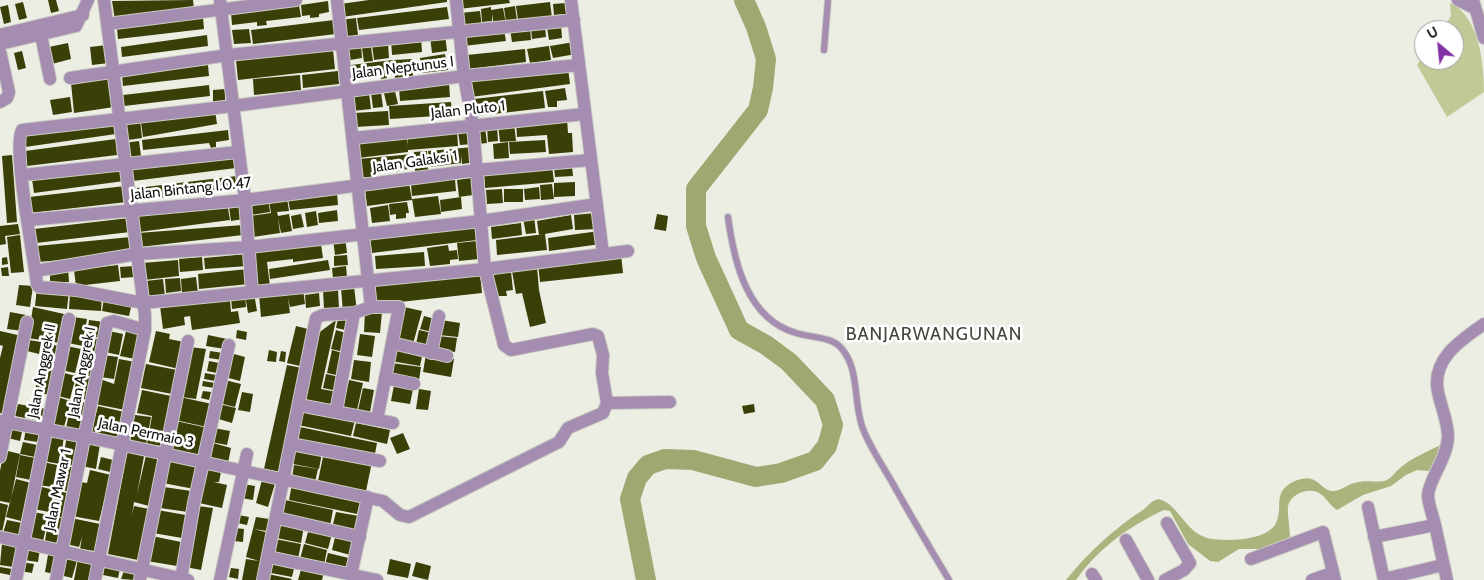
<!DOCTYPE html>
<style>
body{margin:0}
#map{position:relative;width:1484px;height:580px;overflow:hidden;background:#eceee4;font-family:Cabin,sans-serif}
canvas{display:block}
.north{position:absolute;left:1414px;top:20px;width:50px;height:50px;box-sizing:border-box;background:#fff;border:1px solid #a0a09f;border-radius:50%;rotate:332deg;font-size:14px;font-weight:700;line-height:20px;text-align:center;color:#11120e}
.north::after{content:'';display:block;margin:auto;width:18px;height:22px;background:#8030a0;clip-path:polygon(50% 0,100% 100%,50% 72%,0 100%)}
</style>
<div id="map">
<canvas width="1484" height="580"></canvas>
<div class="north">U</div>
</div>
<script>
const ctx = document.querySelector('canvas').getContext('2d');
ctx.lineJoin = 'round';
function fill(path, color) {
  ctx.fillStyle = color;
  ctx.fill(path, 'evenodd');
}
function stroke(path, color, width, dash) {
  ctx.strokeStyle = color;
  ctx.lineWidth = width;
  ctx.lineCap = dash ? 'butt' : 'round';
  ctx.setLineDash(dash || []);
  ctx.stroke(path);
}
function drawText(font, color, halo, rows, align = 'center') {
  ctx.font = font + ' Cabin,sans-serif';
  ctx.lineWidth = 5;
  ctx.setLineDash([]);
  ctx.textBaseline = 'middle';
  ctx.strokeStyle = halo;
  ctx.fillStyle = color;
  for (const [text, x, y, turn = 0] of rows) {
    ctx.save();
    ctx.translate(x, y);
    ctx.rotate((+turn || 0) * Math.PI / 180);
    ctx.textAlign = isNaN(turn) ? turn : align;
    if (halo) ctx.strokeText(text, 0, 0);
    ctx.fillText(text, 0, 0);
    ctx.restore();
  }
}
fill(new Path2D(`
 M1450,3c29,13 34,60 34,89l-37,25 -30,-52 7,-10v5h30v-30h-12l9,-14z`), '#c1c997');
fill(new Path2D(`
 M1442,444l-5,22 -9,5 -11,-1 -11,5 -15,11 -28,9 -26,15c-8,-5 -11,-14 -20,-18 -10,-4 -26,2 -29,14 -1,6 2,23 2,31l-25,12h-26l-21,13 -8,-1 -22,-17 -18,-33 -6,-1c-35,16 -65,38 -88,70h-10c22,-27 47,-51 77,-70 5,-4 8,-9 15,-11 21,4 27,36 54,40 16,2 55,2 64,-16 8,-16 -5,-31 19,-42 23,-10 25,10 38,10 7,0 14,-6 21,-8 13,-4 21,0 30,-2 6,-1 10,-8 15,-12 12,-11 28,-17 43,-25z`), '#acb47e');
stroke(new Path2D(`
 M646,580l-16,-81 7,-21 11,-13 17,-6 28,1 63,17 25,-4 34,-12 12,-15 6,-21 -8,-25 -36,-38 -23,-17 -27,-15 -33,-72 -10,-32v-37l62,-79 5,-22 3,-29 -10,-32 -12,-27`), '#a0a872', 20);
fill(new Path2D(`
 M48,0h8l3,11 -8,2z
 M193,0l1,9 -79,11 -3,-19z
 M369,0h78v2l-105,15 -2,-13z
 M459,0h50l1,3 -51,6z
 M328,1l1,11 -10,2v3l-9,1v-3l-8,1 -1,-11z
 M23,2l4,16 -8,2 -4,-16z
 M550,2l2,16 -34,2 -2,-14z
 M566,3l1,11 -13,1 -1,-11z
 M8,5l3,17 -7,2 -4,-17z
 M299,5l2,12 -35,4 1,4 -10,1v-4l-25,3 -1,-12z
 M515,6l2,14 -11,2 -2,-14z
 M447,7l2,12 -90,11 -2,-12z
 M491,7v3l12,-2 3,16 -12,2 -2,-12v7l-10,1 -1,-13z
 M480,11l2,17 -21,2 -1,-17z
 M203,18l1,11 -86,10 -1,-11z
 M356,18l2,17 -16,3 -2,-18z
 M334,20l2,14 -83,10 -2,-14z
 M561,25l1,13 -13,2 -2,-13z
 M545,26l1,11 -14,2 -1,-11z
 M530,27l1,13 -19,2 -2,-13z
 M249,29l2,14 -17,1 -2,-14z
 M504,30l2,11 -42,5 -1,-11z
 M445,34l2,17 -15,2 -2,-17z
 M207,35l1,11 -86,11 -1,-10z
 M421,38l1,14 -30,3 -1,-15z
 M574,42l2,12 -23,4 -3,-12z
 M68,43l3,16 -19,5 -3,-17z
 M388,43l1,15 -15,2 -2,-15z
 M107,45l2,18 -17,2 -2,-18z
 M361,45l1,13 -18,3 -2,-13z
 M549,46l2,14 -21,3 -3,-14z
 M371,47l2,14 -9,1 -2,-14z
 M525,49l1,13 -57,7 -2,-14z
 M333,50l2,19 -97,11 -2,-20z
 M22,51l4,17 -8,2 -4,-17z
 M445,54l3,16 -26,3 -2,-15z
 M412,59l1,18 -18,1 -1,-18z
 M393,60l1,14 -7,1v3l-6,1v-3l-28,3 -2,-14z
 M208,65l1,11 -86,10 -1,-11z
 M568,68l2,16 -99,13 -2,-16z
 M338,71l1,13 -36,4 -1,-13z
 M300,75l1,15 -47,5 -1,-16z
 M109,78l5,29 -40,6 -3,-30z
 M449,83l1,14 -50,4 -1,-13z
 M209,85l1,11 -86,10 -1,-11z
 M394,87l4,17 -11,2 -4,-17z
 M565,88l2,12 -10,1v6h-9l-3,-16z
 M225,89v14h-12v-13z
 M543,91l2,17 -69,8 -2,-17z
 M381,92l2,15 -10,1 -2,-15z
 M369,93l2,16 -19,2 -1,-16z
 M70,97l2,15 -19,3 -3,-15z
 M451,102l1,13 -62,4 -1,-13z
 M215,110l2,14 -74,13 -2,-14z
 M388,111l1,14 -34,2 -1,-14z
 M567,118l1,15h4l1,19 -24,2 -2,-19 -30,2 -1,-15z
 M114,120l2,14 -91,13 -2,-14z
 M140,120l2,18 -14,2 -3,-18z
 M514,123l2,18 -16,1 -2,-18z
 M497,126l1,15 -10,1 -1,-15z
 M485,127l2,16 -9,1 -2,-16z
 M228,130l1,10 -13,2v5l-5,1 -2,-5 -66,7 -1,-10z
 M472,130l1,14 -13,1 -2,-13z
 M457,131l1,15 -50,4v2l-50,6 -2,-17 50,-6 2,11 -1,-11z
 M116,139l1,16 -90,11 -2,-15z
 M545,140l1,12 -36,2 -1,-12z
 M139,141l2,15 -15,2 -2,-15z
 M508,142l1,16 -15,1 -1,-15z
 M474,147l2,15 -14,2 -1,-9v8l-31,4 -2,-16z
 M427,151l1,19 -13,2v-4l-14,2 -1,-6v7l-26,3 -1,-7v10l-14,1 -1,-19 55,-5 2,10 -1,-12z
 M235,154l1,14 -103,13 -2,-13z
 M12,155l5,67 -10,1 -5,-67z
 M552,166l2,16 -69,6 -1,-15z
 M572,166l1,10 -18,1 -1,-10z
 M122,167l2,14 -90,12 -2,-14z
 M237,176l2,12 -101,13 -1,-13z
 M471,178l2,17 -14,2 -2,-17z
 M455,179l1,12 -44,5 -1,-11z
 M575,182v14l-21,1v-14z
 M409,183l3,17 -45,6 -2,-17z
 M552,184l2,15 -13,1 -1,-15z
 M125,186l2,16 -97,11 -1,-16z
 M539,187l1,12 -15,1 -1,-11z
 M502,189l1,14 -16,1 -1,-14z
 M504,189h19v13h-19z
 M337,193l1,12 -48,5 -2,-11z
 M438,196l3,18 -26,3 -3,-18z
 M461,197l1,12 -21,3 -1,-12z
 M268,198l2,14 -19,3 -2,-15z
 M287,198l2,13 -12,1 1,4 11,-2 3,17 -11,2 -3,-15 2,15 -27,4 -3,-21 21,-3 -2,-12z
 M407,202l2,11h-3v5l-10,1v-5l-6,1 -1,-11z
 M227,203l3,17 -91,12 -2,-17z
 M242,205l2,14 -13,2 -2,-14z
 M388,205l2,16 -18,2 -2,-15z
 M337,210l1,11 -19,2 -1,-10z
 M316,211l2,14 -11,2 -2,-14z
 M596,213l1,16 -22,1 -1,-15z
 M301,214l3,13 -11,2 -2,-13z
 M657,214l11,2 -2,15 -12,-2z
 M571,215l2,14 -34,6 -2,-14z
 M534,216l2,17 -10,1 -3,-16z
 M129,218l1,14 -94,11 -2,-14z
 M521,223l1,12 -30,4 -1,-12z
 M18,224l2,10 -15,2 1,8 -6,1v-19z
 M243,225v10l-103,12 -2,-14z
 M475,225l2,15 -105,13 -2,-15z
 M599,231l2,13 -52,7 -1,-13z
 M545,234l2,16 -50,5 -1,-15z
 M20,235l4,37 -13,1 -4,-36z
 M131,237l1,17 -94,8 -1,-16z
 M345,237l2,16 -12,2 -2,-16z
 M477,241l2,18 -20,2 -2,-18z
 M321,244l2,14 -30,4v-3l-26,3 3,24 -12,1 -4,-36z
 M448,245l1,6 8,-1 1,9 -8,1v4l-20,2 -3,-18z
 M424,252l1,14 -49,3 -1,-13z
 M247,254l1,12 -43,3 -1,-11z
 M621,254l2,19 -83,9 -2,-19z
 M347,255l1,10 -14,1v-10z
 M7,257l1,7 -6,1v-7z
 M202,257l1,13 -23,2 -1,-13z
 M178,260l1,16 -35,4 -2,-17z
 M328,260l2,10 -60,9 -1,-10z
 M118,265l2,16 -44,5 -2,-16z
 M134,266l1,11 -14,1 -1,-11z
 M346,266l1,11 -14,1 -1,-10z
 M8,267l1,9h-7l-1,-8z
 M537,267l2,23 7,33 -16,4 -8,-34 -6,1 -4,-23z
 M68,268l1,14 -19,1v-13z
 M248,269l1,15 -50,5 -1,-15z
 M490,270l21,2 2,18 -7,1 1,5h-9z
 M480,272l2,21 -109,12 -2,-21z
 M196,277l2,16 -16,1 -1,-15z
 M180,278l1,13 -15,2 -1,-14z
 M163,279l2,18 -17,2 -2,-18z
 M19,285l14,1 -3,21 -14,-2z
 M354,286l3,26 -14,1 -2,-25z
 M37,287l32,3 -2,19 -32,-3z
 M303,289l2,15 -15,3 -2,-9 2,15 -29,4 -2,-22z
 M338,289l1,19 -15,1 -1,-19z
 M70,293l32,2 -1,16 -32,-2z
 M254,293l3,18 -9,2 -3,-18z
 M319,293l1,13 -14,2 -1,-13z
 M245,295l1,12 -14,2 -1,-13z
 M104,298l28,5 -3,13 -27,-5z
 M222,298v4l8,-2 1,12 7,-1 2,12 -48,7 -2,-14 -6,1 1,8 -22,4 -3,-23z
 M33,307l31,7 -4,29 -32,-5z
 M404,307l18,4 -9,33 -17,-4z
 M365,311l17,1 -2,21 -16,-1z
 M10,312l16,3 -3,16 -16,-2z
 M339,314l13,2 -2,15 -14,-3z
 M424,316l11,3 -3,13 -12,-3z
 M73,317l14,2 -3,17 -2,-1 2,1 -1,10 -15,-3z
 M89,320l15,2 -2,16 -15,-2z
 M336,320l-15,69 17,3 -4,14 -30,-7 13,-65z
 M441,320l19,3 -2,14 -19,-2z
 M296,326l16,4 -8,37 -17,-4z
 M127,327l14,4 -6,28 -15,-3z
 M237,330l10,2 -1,8 -10,-2z
 M336,330l13,4 -5,18 -13,-3z
 M419,330l13,3 -3,14 -13,-3z
 M0,331l22,5 -15,78 -7,-1v-55l3,-12 -3,-1z
 M109,331l14,3 -4,21 -14,-3z
 M156,331l14,3 -1,5 15,3 -5,27 -30,-7z
 M360,334l15,2 -3,21 -15,-2z
 M208,335l19,4 -2,10 -19,-3z
 M438,336l19,2 -2,14 -20,-3z
 M86,337l16,3 -3,12 -16,-3z
 M29,340l12,2 -2,12 -12,-3z
 M43,343l16,3 -4,22 -16,-2z
 M67,346l14,3 -6,24 -14,-3z
 M190,347l16,2 -10,50 -14,-2z
 M394,347l29,5 -3,14 -29,-5z
 M269,350l8,2 -1,10 -9,-1z
 M332,350l14,4 -6,22 -13,-3z
 M82,351l17,3 -5,23 -17,-3z
 M210,351l13,2 -1,7 -13,-2z
 M281,351l5,1 -1,10 -6,-1z
 M230,353l15,4 -5,24 -15,-4z
 M426,354l28,5 -3,18 -28,-5z
 M103,355l15,2 -4,22 -14,-2z
 M119,359l16,3 -10,48 -30,-6 5,-25 14,5z
 M354,360l17,2 -2,20 -18,-3z
 M209,361l10,2 -2,10 -10,-2z
 M392,363l29,4 -2,13 -29,-4z
 M146,364l31,6 -5,24 -31,-6z
 M287,365l15,3 -23,104 -15,-3z
 M39,368l15,2 -4,25 -15,-3z
 M64,373l12,3 -6,23 -12,-3z
 M205,373l11,2 -1,6 -11,-2z
 M326,374l14,3 -2,14 -15,-3z
 M77,376l15,3 -4,21 -15,-3z
 M225,380l16,4 -6,23 -16,-4z
 M349,380l14,3 -6,27 -14,-3z
 M203,381l12,2 -1,5 -12,-2z
 M394,385l19,4 -3,15 -19,-3z
 M363,388l11,2 -4,22 -12,-2z
 M419,389l12,2 -3,19 -12,-1z
 M142,390l29,6 -9,50 -15,-2 5,-28 -15,-3z
 M203,391l8,1 -2,8 -8,-2z
 M242,392l11,2 -3,18 -12,-2z
 M57,397l14,4 -7,26 -14,-3z
 M180,397l32,7 -5,23 -32,-7z
 M72,400l15,3 -6,28 -15,-3z
 M18,404l28,5 -2,13 -29,-6z
 M219,404l17,4 -4,15 -17,-5z
 M754,404l1,8 -11,2 -2,-8z
 M98,406l31,7 -7,27 -31,-8z
 M301,409l54,11 -4,16 -53,-11z
 M135,415l16,2 -5,28 -16,-3z
 M176,421l32,7 -6,29 -32,-7z
 M356,423l34,7 -3,14 -34,-8z
 M11,424l12,3 -3,14 -12,-3z
 M300,427l77,16 -3,16 -78,-16z
 M26,428l14,3 -2,11 -14,-2z
 M214,428l16,3 -3,14 -16,-3z
 M47,433l17,3 -4,28 -17,-3z
 M403,433l7,16 -13,5 -7,-16z
 M67,436l17,4 -5,27 -17,-4z
 M87,441l13,3 -4,25 -14,-3z
 M23,442l14,3 -2,12 -15,-3z
 M213,443l18,5 -3,15 -19,-5z
 M128,448l17,3 -8,43 10,-43 14,4 -12,51 -15,-4 -2,13 2,-9 15,3 -11,51 -30,-6z
 M296,448l26,5 -3,16 -26,-5z
 M4,450l16,4 -10,49 -10,-2v-30z
 M324,452l48,10 -6,29 -48,-10z
 M20,455l15,3 -4,22 -15,-3z
 M101,457l16,4 -3,12 -16,-4z
 M169,457l30,6 -5,26 -31,-6z
 M43,462l14,3 -4,22 -15,-2z
 M207,464l15,3 -3,15h-5l13,3 -5,23 -23,-5z
 M61,465l15,3 -5,24 -15,-3z
 M294,465l24,4 -3,13 -23,-4z
 M90,470l21,5 -12,46 -27,-5 8,-34 7,1z
 M263,476l13,4 -8,27 -12,-4z
 M16,479l15,4 -10,38 -15,-4z
 M243,484l12,2 -2,14 -12,-2z
 M292,484l69,14 -4,16 -68,-14z
 M38,486l16,4 -5,22 -15,-3z
 M164,487l27,4 -3,21 -28,-4z
 M57,491l16,3 -5,25 -16,-4z
 M285,500l48,10 -3,16 -48,-10z
 M0,503l8,2 -6,27 -2,-1z
 M198,506l15,2 -12,62 -15,-3z
 M157,510l29,5 -4,23 -29,-5z
 M33,512l16,3 -6,26 -16,-4z
 M336,512l23,4 -3,16 -24,-4z
 M238,515l11,2 -2,8 -10,-2z
 M49,516l18,3 -5,25 -17,-3z
 M256,517l13,2 -2,12 -13,-2 15,4 -11,47h-16l4,-21 13,2 -13,-4z
 M71,518l29,6 -5,27 -15,-2 2,-12 -3,10 -13,-3z
 M7,520l15,3 -3,14 -16,-4z
 M280,521l24,5 -3,17 -24,-5z
 M235,528l9,1 -1,13 -10,-1z
 M309,528l23,6 -4,15 -23,-6z
 M152,536l29,6 -4,24 -30,-5z
 M335,537l22,5 -3,14 -22,-6z
 M275,539l26,5 -3,15 -26,-5z
 M2,543l15,3 -4,21 -13,-2z
 M304,544l23,6 -3,15 -24,-6z
 M26,546l14,2 -2,14 -14,-2z
 M328,553l25,6 -4,13 -24,-7z
 M65,554l13,3 -6,21 -12,-3z
 M48,555l10,1 -4,18 -9,-2z
 M78,559l16,3 -3,18h-17z
 M274,559l21,5 -3,13 -21,-4z
 M390,559l21,5 -3,14 -21,-4z
 M106,561l15,3 -3,14 -15,-3z
 M21,562l13,2 -2,9 -12,-2z
 M416,562l15,4 -3,14 -16,-4z
 M126,565l13,4 -4,11 -14,-1z
 M302,566l22,6 -2,8h-24z
 M0,567l12,2 -2,6 -10,-2z
 M231,568l8,1 -1,10 -9,-2z
 M268,574l24,5 -1,1h-25z`), '#3a3f08');
const lane = new Path2D(`
 M824,50l4,-50
 M728,217c6,45 19,102 68,116 15,5 36,3 46,16 18,21 11,55 21,80 7,18 19,36 29,53 18,33 38,66 57,98`);
const street = new Path2D(`
 M220,0l25,200 7,92
 M337,0l34,307
 M571,0l32,254
 M1458,0l16,8
 M1473,0l11,38
 M107,24l189,-24
 M0,35l83,-20
 M41,35l9,44
 M0,44l76,-18 12,-26
 M0,51l9,41 -2,6 -7,4
 M579,65l-115,11 -231,30 -211,24c-10,16 12,128 15,154l2,3 37,3 67,13 342,-34 143,-18
 M70,78l158,-23 346,-35
 M354,138l231,-24
 M23,175l215,-23
 M28,220l217,-20 232,-30 113,-10
 M35,271l102,-17 112,-7 232,-26 116,-17
 M392,343l55,13
 M431,353l8,-37
 M385,378l29,6
 M607,403l63,-1
 M299,405l94,18
 M336,412l18,-99
 M0,421l86,16 297,64 17,14 9,2 150,-75 9,-14 35,-15 4,-10 -5,-30 1,-18 -5,-19 -5,-2 -82,16 -7,-5 -19,-76 -12,-143 -9,-50 -8,-76
 M291,444l89,17
 M0,457l27,-135
 M1368,507l16,73
 M277,518l83,19
 M1435,525l12,55
 M0,537l188,43
 M1374,537l61,-12c-2,-9 -7,-21 -7,-30 1,-16 19,-36 20,-58 0,-15 -7,-30 -10,-45 -7,-33 23,-52 46,-68
 M1126,540l22,40
 M269,557l108,23
 M1251,559l72,-27 12,48
 M1092,574l4,6
 M351,575l17,-78
 M181,579l13,-76 35,-158
 M1384,579l59,-14
 M16,580l53,-261
 M56,580l51,-257 7,-2 31,9
 M95,580l50,-250v-15l-41,-315
 M140,580l48,-239
 M220,580l27,-126
 M263,580l53,-262 7,-3 31,-2 17,-6h28l-22,113
 M1165,580l19,-10 6,-7 -23,-40
 M1312,580l20,-7`);
stroke(lane, '#c9cbc2', 8);
stroke(street, '#c9cbc2', 14);
stroke(lane, '#a58cb1', 6);
stroke(street, '#a58cb1', 12);
drawText('15px', '#11120e', '#fff', [
 ["Jalan Neptunus I",403,68,-7],
 ["Jalan Pluto 1",468,110,-6],
 ["Jalan Galaksi 1",415,162,-8],
 ["Jalan Bintang I.0.47",191,189,-6],
 ["Jalan Anggrek II",42,371,-79],
 ["Jalan Anggrek I",82,372,-79],
 ["Jalan Permaio 3",146,433,12],
 ["Jalan Mawar 1",58,490,-78]
]);
ctx.letterSpacing = '1px';
drawText('18px', '#45473e', '#fff', [
 ["BANJARWANGUNAN",934,335]
]);
ctx.letterSpacing = '0px';
</script>
